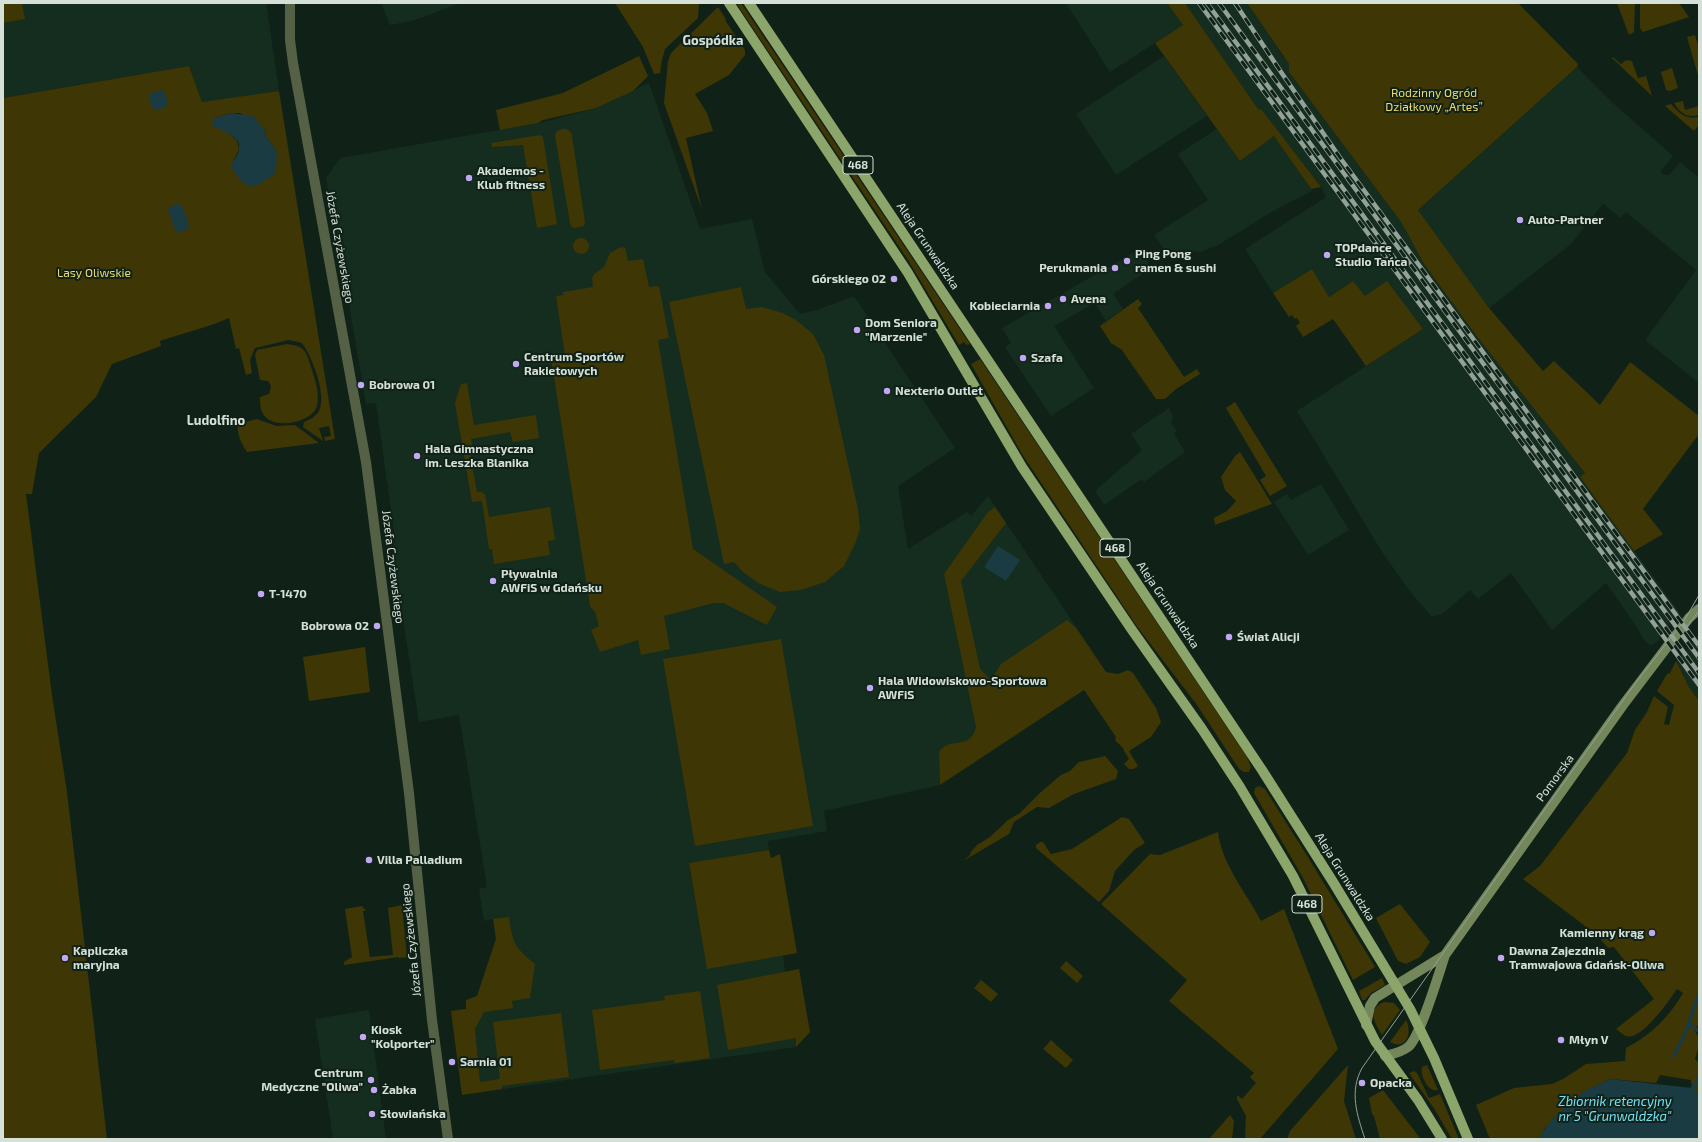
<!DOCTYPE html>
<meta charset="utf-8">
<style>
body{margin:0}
#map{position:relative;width:1702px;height:1142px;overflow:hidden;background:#102217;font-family:"Exo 2",sans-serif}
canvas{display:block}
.frame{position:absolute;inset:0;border:4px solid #d5e0d8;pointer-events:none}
</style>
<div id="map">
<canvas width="1702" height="1142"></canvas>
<div class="frame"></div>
</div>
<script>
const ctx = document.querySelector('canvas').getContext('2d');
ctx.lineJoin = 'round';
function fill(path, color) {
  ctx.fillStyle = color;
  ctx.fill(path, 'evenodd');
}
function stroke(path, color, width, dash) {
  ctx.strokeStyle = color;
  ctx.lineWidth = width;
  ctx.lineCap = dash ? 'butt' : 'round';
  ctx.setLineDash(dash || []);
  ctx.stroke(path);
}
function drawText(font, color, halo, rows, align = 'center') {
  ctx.font = font + ' "Exo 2",sans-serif';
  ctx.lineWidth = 4;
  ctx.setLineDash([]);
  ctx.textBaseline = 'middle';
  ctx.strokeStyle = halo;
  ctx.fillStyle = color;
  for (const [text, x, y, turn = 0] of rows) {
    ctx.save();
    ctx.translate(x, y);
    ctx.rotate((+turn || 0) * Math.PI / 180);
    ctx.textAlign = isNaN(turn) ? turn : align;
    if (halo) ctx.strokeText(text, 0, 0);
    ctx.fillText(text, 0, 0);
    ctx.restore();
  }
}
fill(new Path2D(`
 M3,3h264v6l12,82 -77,12 -13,-37 -186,32z
 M381,3h80l-49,18 -22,4z
 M1066,3h101l16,22 -73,47z
 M1185,3h62l42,62v7l112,150 23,42 54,74 107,135 -5,4 100,136 -11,10 1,3 -7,5 1,2 -5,4 1,3 -9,6 -7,-6 -10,-17 -28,-40 -54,47 -41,-57 -33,26 -8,-9 -28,24 -10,3 -20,-23 -30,-42 -85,-141 126,-82 -59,-33 -11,-15 -24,16 -17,-28 -39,24 -28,-44 81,-52 -5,-10 -59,-77 -4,-1z
 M1164,56l43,60 -91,59 -40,-61z
 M1577,67l37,37 59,52 -13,16 4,3h5l11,-13 19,16v205l-54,-43 51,-70 -70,-58 -5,6 -18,-14 -32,40 -82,64 -71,-98z
 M649,83l51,146 52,-10 13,53 35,42 17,-4 37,-14 101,152 -57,38 10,63 59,-37 4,4 17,-20 103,153 -7,40 -144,96 -116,26 3,20 -59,10 1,9 -80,14 18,104 76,-13 2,18 11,65v9l-334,48 -11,-84 15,-2v-9l11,-4 19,-57 -3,-20 -9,2 -5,-32 8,-2 -28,-172 -40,7 -26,-167 2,-16 -19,-136 -10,1 -26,-152 -14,-74 14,-20 204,-36 52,-14z
 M1217,129l23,32 34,-26 38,56 -37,19 -57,35 -17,7 -36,-1 -11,-16 54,-35 -30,-46z
 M1140,249l11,19 -38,26 10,15 -17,12 -11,-18 -41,23 40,62 -43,28 -46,-69 6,-4 -9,-15z
 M1169,408l4,9 -2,6 6,8 -3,2 11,19 -41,30 -2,-3 -38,26 -9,-14 47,-41 -11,-16z
 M1321,484l28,46 -41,25 -34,-53 13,-8 4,6z
 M1699,635v66l-10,-14 -13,-26 12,-12 -1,-2 6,-4 -1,-2z
 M369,1010l17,129h-53l-18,-120z`), '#142d1e');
fill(new Path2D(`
 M3,3h19l3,16 -22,4z
 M615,3h84l-1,15 -33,31 -3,11 -2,13 -6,1 -11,-27z
 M736,3h5l229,341 -3,1 -3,-3 -5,3 -51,-85z
 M1167,3h18l73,106 4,1 59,77 -10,2 -37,-53 -34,25 -85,-118 28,-18z
 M1247,3h271l60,61 -1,3 -159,143 71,98 54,63 11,-10 46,44 30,-43 69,54v18l-56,75 20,25 -29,17 -54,-74 5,-4 -107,-135 -54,-74 -23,-42 -112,-150v-8z
 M1617,3h18l-1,29 -5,3z
 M1640,3h39l10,14 -46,15 -3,-4z
 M718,7l8,12 -1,1 20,30v5l-16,20 -34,19 12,19 6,18 -27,7 16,72 -38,-107 4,-42 3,-8z
 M1695,35l4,13v31l-12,-42z
 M639,56l9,20 -15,15 -37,17 -53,12 -5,3 -38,7 -4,-20 67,-17z
 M1613,57l8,7 5,-4 6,1 6,17 8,-2 6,20 -40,-38z
 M189,66l13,36 77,-11 56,348 -10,2 -1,-4 7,-1 -2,-10 -10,2 4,13 -20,-14 1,-5c7,-3 11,-5 15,-11 8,-17 -7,-54 -17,-68l-13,-3 -34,8 -5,12 2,13 -6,2 -7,-27 -3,1 -7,-31c-22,10 -46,15 -69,23l1,5 -49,18 -16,33 -57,56 -7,41h-6l26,201 15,97 40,347h-104v-1041zM232,113h8l24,16 2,8 10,12 -45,18 8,-18 -2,-8 -23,-23z
 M1672,68l6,20 -8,3 -4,-1 -5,-18z
 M1683,101l2,9 14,-4v9c-12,3 -18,-1 -25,-12z
 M1671,104c9,10 14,15 28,13v8l-5,6 -29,-25z
 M562,129h4l5,3 1,4 13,86 -1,4 -10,2 -3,-2 -1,-3 -15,-87 1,-4z
 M540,135l3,2 14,87 -20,4 -14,-83 -31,2 -1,-4z
 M573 246a8 8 0 1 1 16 0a8 8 0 1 1-16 0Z
 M625,247l3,14 15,-2 6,28 10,-1 10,52 -11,2 35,209 84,58 -10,18 -44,-22h-9l-50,13 6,33 -29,6 -3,-15 -38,12 -9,-22 8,-4 -4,-14 -5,-6 -39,-248 14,-3 -9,-59 7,-1v-3l30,-5 -1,-9 2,-4 10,-7 6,-14 9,-5z
 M1312,269l17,28 24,-16 12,15 22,-15 36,48 -57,37 -33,-47 -30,18 -7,-11 4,-3 -3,-5 -2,1 -3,-4 -3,2 -16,-24z
 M741,287l5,22 16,-2 21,6 13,7 17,14 11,21 34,154 2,20 -5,15 -11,22 -19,16 -24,8 -21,2 -22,-9 -16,-12 -8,-9 -10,2 -55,-262z
 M1138,299l4,5 -4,4 46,69 13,-8 3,5 -24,15 -11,10h-9l-30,-43 -4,-6 -11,-7 -11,-17z
 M287,344c18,2 19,7 24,23 4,12 9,27 6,39 -5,17 -44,24 -53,9 -4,-5 -4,-12 -4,-18l9,-3 2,-8 -3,-5 -8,-1 -5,-25 2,-5z
 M980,359l267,398 4,10 -2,5h-5l-5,-3 -42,-64 -61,-80 -114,-171 -51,-90z
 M467,383l7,42 62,-10 3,23 -26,4 -3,-10 -39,7 2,9 -4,1 8,43h5l1,2h2l4,23 61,-10 5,33 -7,1 2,14 -56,9 -2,-15h-3l-7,-48 -10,1 -16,-93 -1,-6 6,-19z
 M1235,402l52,84 -17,10 -10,-16 6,-4 -40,-68z
 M257,419l19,7 19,-1 24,18 -72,9c-5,-7 -11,-20 -9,-28z
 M1240,452l32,52 -57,21 -1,-7 13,-7 9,-10 -11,-11 -4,-13 14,-21z
 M995,507l11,16 -45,58 19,88 11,11 10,-16 66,-44 9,8 30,44 12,2 10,-4 5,3 23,35 5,14 -10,15 -22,14 9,15 -4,3h-5l-5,-5 5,-5 -6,-10h1l-9,-9 1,-3 -32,-47 -144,95 -1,-33c10,-16 32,-1 37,-25l-32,-153 44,-62z
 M781,639l32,187 -118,20 -32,-187z
 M365,647l5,45 -61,9 -6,-44z
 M1676,661l13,26 10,14v325h-2l-2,5c7,9 3,18 0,28l4,4v31l-7,-6 -1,-8 -31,-5 -4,8 -46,-4 -28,14 -25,22 -12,13 -6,11h-49l-14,-34 38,-17 38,-4 11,-5 23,-15 39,-3 1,-13c25,-13 43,-31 57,-55l-6,-4c-7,10 -36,53 -51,47 -3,-1 -7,-5 -10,-7l38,-30 -40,-52 -6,1 -11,-13 -74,-56 17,-13 87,-113 8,-23 12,-18 7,-16 14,11 -4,17 5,1 5,-20 -17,-14 10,-17 3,-1z
 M1105,756l13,15 -2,8 -42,15 -25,14 -12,-1 -23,15 -5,12 -46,27 7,-6 1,-3 6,-7 13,-8 18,-17 12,-7 21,-21 20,-17 9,-4 9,-9z
 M1259,786l6,3 41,65 69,113 -22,13 -50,-102 -49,-85 1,-5z
 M1122,817l7,2 16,24 -11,7 -19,21 -6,20 -10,11 -63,-54v-3l4,-3h3l8,12 21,-5z
 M1218,832c4,33 28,60 43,89l23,-12 54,140 -78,90h-15l1,-23 -9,-17v-4l5,4 14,-16 -6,-6 4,-4 -85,-72 18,-21 -86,-76 49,-50 10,1z
 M769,850l2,8 9,-4 17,99 -90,16 -18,-106z
 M1400,904l30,38 -10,15 -14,7 -8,-3 -22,-43z
 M402,905l5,52 -8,1v-1l-55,8v-3l8,-5 -7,-48 17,-3 4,5h-3l7,46 23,-2 -5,-47z
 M509,917c4,26 4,29 26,47l-5,34 -18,3 1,7 -29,4 -9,17 5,53 20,-3 -7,-57 68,-9 8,64 -67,9v3l-40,6 -11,-84 15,-2v-9l11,-4 19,-57 -3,-20z
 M1066,961l17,15 -6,7 -17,-15z
 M799,969l11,63 -14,15v-9l-68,12 -11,-65z
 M1382,978l3,7 -14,8 -6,7h-3l-3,-9z
 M981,980l17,14 -7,8 -17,-14z
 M700,991l10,67 -35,5 -1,-3 -74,10 -8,-60 73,-10 -1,-4z
 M1384,1002l10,1 6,7 -18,25c-7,-12 -16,-26 2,-33z
 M1406,1020c7,13 0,31 -16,22z
 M1051,1040l22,20 -7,8 -23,-19z
 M1348,1065l-4,36 12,38h-69l3,-8z
 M1427,1065l11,25c-10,3 -18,-15 -16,-23z
 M1414,1071l3,2 12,25 11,-4 19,45h-7l-17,-29 -26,-37z
 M1383,1090l37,48 -1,1h-39l-6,-23 -2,-2 -3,-16z
 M1230,1115l4,6 -2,18h-23z`), '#3e3604');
fill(new Path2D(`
 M163,90l5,12 -2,4 -8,4 -5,-2c-3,-5 -5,-10 -3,-15z
 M232,113l21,3 11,13 2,8 10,12 1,11 -2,14 -15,10 -9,3 -10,-6 -10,-14c2,-6 7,-12 8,-17 3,-14 -17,-19 -26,-24l-1,-5 2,-3z
 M178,203c7,6 10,16 11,25l-11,5 -4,-5 -6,-20z
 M998,546l22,14 -14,21 -22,-14z
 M1610,1079l82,9 7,6v45h-160c7,-16 28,-36 43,-46 9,-6 19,-9 28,-14z`), '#1a3b42');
stroke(new Path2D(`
 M1688,1024l11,7
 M1674,1056l12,-25 13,-38
 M1690,1092l9,-14`), '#1a3b42', 3.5);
stroke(new Path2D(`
 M290,3v37l3,23 73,399 43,331 23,227 16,119`), '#546145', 10);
stroke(new Path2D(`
 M1366,1025l4,-19 5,-8 70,-43
 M1385,1056c8,-2 17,-4 23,-9 12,-9 31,-74 37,-92l178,-250 66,-87 10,-9`), '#73875a', 10);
stroke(new Path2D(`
 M729,3l179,270 114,194 110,163 70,99 38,58 53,89 82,165 43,59 24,39
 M749,3l513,767 71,112 77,127 24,49 34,81`), '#8ba56a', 10);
stroke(new Path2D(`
 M1684,630l15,-19
 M1365,1139c-8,-24 -16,-47 -3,-71l188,-266 87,-121 47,-60 15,-26`), '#93a198', 1);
const rail = new Path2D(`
 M1199,3l500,682
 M1207,3l492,670
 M1219,3l480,655
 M1235,3l46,69 60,87 358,487`);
stroke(rail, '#93a198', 4.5);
stroke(rail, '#102217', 3, [9]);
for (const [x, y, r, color] of [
 [469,178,4,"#c1a8f3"],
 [1520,220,4,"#c1a8f3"],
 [1327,255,4,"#c1a8f3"],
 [1127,261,4,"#c1a8f3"],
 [1115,268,4,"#c1a8f3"],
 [894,279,4,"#c1a8f3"],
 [1063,299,4,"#c1a8f3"],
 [1048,306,4,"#c1a8f3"],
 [857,330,4,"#c1a8f3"],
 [1023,358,4,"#c1a8f3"],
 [516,364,4,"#c1a8f3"],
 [361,385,4,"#c1a8f3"],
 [887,391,4,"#c1a8f3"],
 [417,456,4,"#c1a8f3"],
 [493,581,4,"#c1a8f3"],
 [261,594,4,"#c1a8f3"],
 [377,626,4,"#c1a8f3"],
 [1229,637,4,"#c1a8f3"],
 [870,688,4,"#c1a8f3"],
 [369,860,4,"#c1a8f3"],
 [1652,933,4,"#c1a8f3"],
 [65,958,4,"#c1a8f3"],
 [1501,958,4,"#c1a8f3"],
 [363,1037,4,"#c1a8f3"],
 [1561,1040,4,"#c1a8f3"],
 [452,1062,4,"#c1a8f3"],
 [371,1080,4,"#c1a8f3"],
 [1362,1083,4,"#c1a8f3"],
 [374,1090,4,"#c1a8f3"],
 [372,1114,4,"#c1a8f3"]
]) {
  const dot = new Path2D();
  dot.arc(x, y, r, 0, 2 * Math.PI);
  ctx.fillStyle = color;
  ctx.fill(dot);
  stroke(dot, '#102217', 1.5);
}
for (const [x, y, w] of [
 [858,165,30],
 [1115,548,30],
 [1307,904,30]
]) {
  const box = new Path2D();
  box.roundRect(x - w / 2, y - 9, w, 18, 3);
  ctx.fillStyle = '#102217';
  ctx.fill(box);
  stroke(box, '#d5e0d8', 1);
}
drawText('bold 11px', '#d5e0d8', null, [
 ["468",858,165],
 ["468",1115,548],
 ["468",1307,904]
]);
drawText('12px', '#edd96d', '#102217', [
 ["Rodzinny Ogród",1434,93],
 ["Działkowy „Artes”",1434,107],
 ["Lasy Oliwskie",94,273]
]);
drawText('bold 12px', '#d5e0d8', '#102217', [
 ["Akademos -",477,171],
 ["Klub fitness",477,185],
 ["Auto-Partner",1528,220],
 ["TOPdance",1335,248],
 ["Studio Tańca",1335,262],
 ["Ping Pong",1135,254],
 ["ramen & sushi",1135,268],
 ["Perukmania",1107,268,"right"],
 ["Górskiego 02",886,279,"right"],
 ["Avena",1071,299],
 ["Kobieciarnia",1040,306,"right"],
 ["Dom Seniora",865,323],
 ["\"Marzenie\"",865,337],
 ["Centrum Sportów",524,357],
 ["Rakietowych",524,371],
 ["Szafa",1031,358],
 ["Bobrowa 01",369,385],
 ["Nexterio Outlet",895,391],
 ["Hala Gimnastyczna",425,449],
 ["im. Leszka Blanika",425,463],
 ["Pływalnia",501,574],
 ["AWFiS w Gdańsku",501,588],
 ["T-1470",269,594],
 ["Bobrowa 02",369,626,"right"],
 ["Świat Alicji",1237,637],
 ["Hala Widowiskowo-Sportowa",878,681],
 ["AWFiS",878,695],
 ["Villa Palladium",377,860],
 ["Kamienny krąg",1644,933,"right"],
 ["Kapliczka",73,951],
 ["maryjna",73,965],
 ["Dawna Zajezdnia",1509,951],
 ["Tramwajowa Gdańsk-Oliwa",1509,965],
 ["Kiosk",371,1030],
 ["\"Kolporter\"",371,1044],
 ["Młyn V",1569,1040],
 ["Sarnia 01",460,1062],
 ["Centrum",363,1073,"right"],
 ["Medyczne \"Oliwa\"",363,1087,"right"],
 ["Opacka",1370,1083],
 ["Żabka",382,1090],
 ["Słowiańska",380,1114]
], 'left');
drawText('12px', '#d5e0d8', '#102217', [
 ["Aleja Grunwaldzka",928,246,56],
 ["Józefa Czyżewskiego",340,247,80],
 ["Józefa Czyżewskiego",393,567,83],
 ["Aleja Grunwaldzka",1168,605,56],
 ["Pomorska",1555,778,-54],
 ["Aleja Grunwaldzka",1345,877,58],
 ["Józefa Czyżewskiego",411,940,-96]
]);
drawText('bold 13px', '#d5e0d8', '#102217', [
 ["Gospódka",713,41],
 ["Ludolfino",216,421]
]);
drawText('italic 13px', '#73e0f7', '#102217', [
 ["Zbiornik retencyjny",1615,1102],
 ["nr 5 \"Grunwaldzka\"",1615,1117]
]);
</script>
